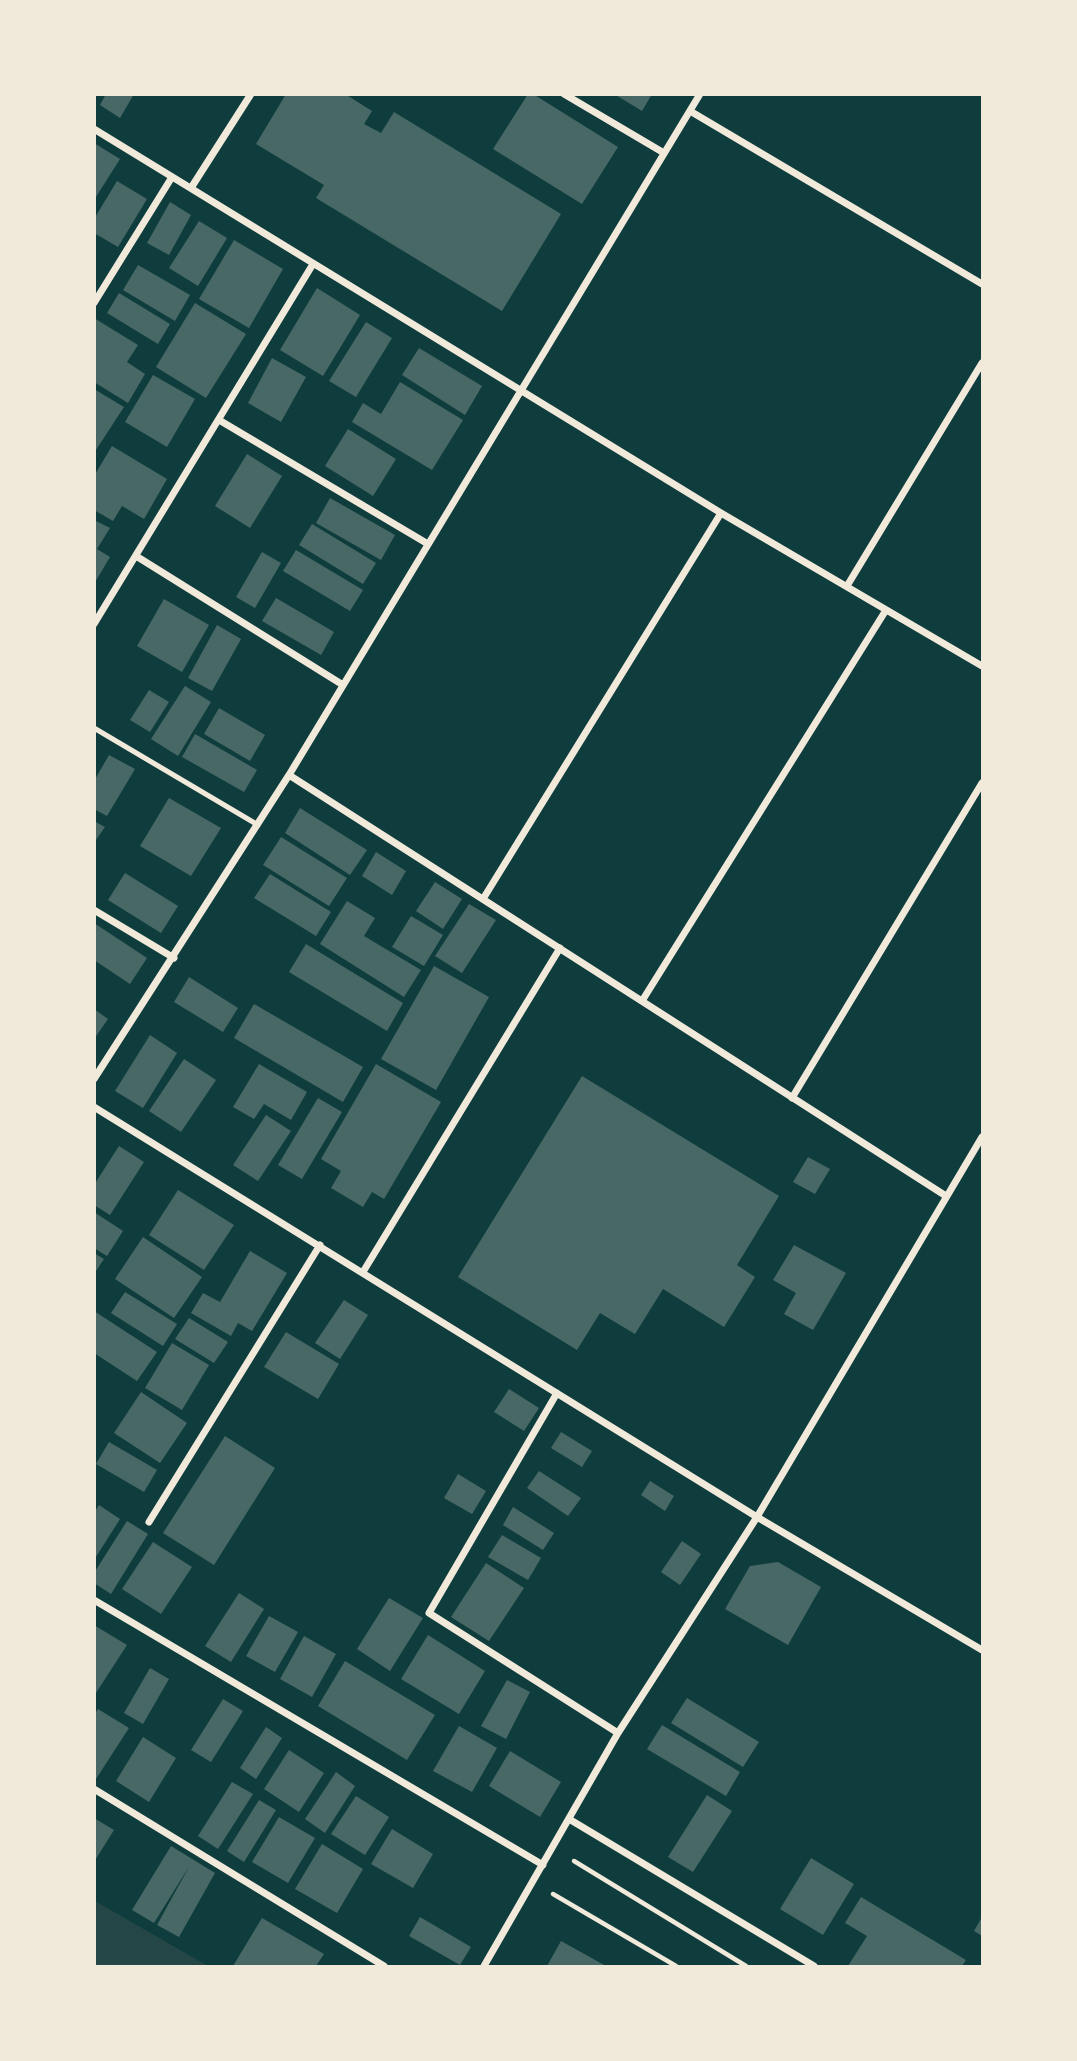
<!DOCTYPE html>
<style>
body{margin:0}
#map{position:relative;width:1077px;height:2061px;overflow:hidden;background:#0f3d3e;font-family:"Varela Round",sans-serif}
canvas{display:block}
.frame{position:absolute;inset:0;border:96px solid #f1e9da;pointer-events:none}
</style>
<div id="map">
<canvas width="1077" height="2061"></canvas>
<div class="frame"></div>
</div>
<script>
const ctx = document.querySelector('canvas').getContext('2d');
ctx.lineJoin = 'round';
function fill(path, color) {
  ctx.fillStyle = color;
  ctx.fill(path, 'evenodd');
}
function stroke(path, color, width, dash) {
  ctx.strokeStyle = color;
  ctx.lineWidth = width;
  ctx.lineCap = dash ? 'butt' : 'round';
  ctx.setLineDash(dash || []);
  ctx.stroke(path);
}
fill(new Path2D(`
 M94,1901h1l113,65h-113z`), '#244646');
fill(new Path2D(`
 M106,94h28l-14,24 -20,-13z
 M286,94h59l27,17 -8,13 17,9 13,-21 167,102 -59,97 -186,-113 8,-13 -68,-41z
 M528,94h5l85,53 -36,57 -89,-55z
 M614,94h38l-10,17z
 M94,143l26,16 -26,41z
 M117,181l30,18 -29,48 -24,-14v-14z
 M170,202l21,13 -22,40 -22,-12z
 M199,221l28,17 -29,48 -29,-18z
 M234,240l49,29 -34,59 -50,-29z
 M138,265l52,30 -15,26 -52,-31z
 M317,288l43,27 -37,61 -43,-26z
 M119,293l51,31 -12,20 -51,-31z
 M195,303l51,31 -40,64 -50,-31z
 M94,318l44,27 -11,17 18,12 -17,29 -34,-21z
 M366,322l26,16 -36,59 -27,-16z
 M419,348l63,38 -17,29 -63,-40z
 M272,358l34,19 -25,45 -33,-19z
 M153,375l42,24 -28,48 -42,-25z
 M400,382l63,38 -31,50 -80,-48 11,-19 18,11z
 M94,389l30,18 -30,46z
 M348,429l48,30 -23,37 -48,-30z
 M112,446l55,33 -23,40 -22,-13 -9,15 -19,-11v-34z
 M247,454l35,22 -32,52 -35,-22z
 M330,498l65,37 -14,25 -65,-37z
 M94,520l16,8 -13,21 13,8 -16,27z
 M312,524l64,39 -13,21 -64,-39z
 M296,550l67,40 -13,21 -67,-40z
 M262,552l19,11 -26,45 -19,-11z
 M276,598l58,34 -13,23 -59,-34z
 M164,599l45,26 -27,47 -45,-26z
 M217,625l24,14 -29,52 -24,-13z
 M185,686l26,16 -33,54 -27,-17z
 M149,690l20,12 -19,30 -20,-12z
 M219,708l46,27 -15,26 -46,-27z
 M195,734l62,36 -13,22 -62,-35z
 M109,755l26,14 -28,47 -13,-7v-28z
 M169,798l52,30 -30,48 -51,-30z
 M300,808l67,42 -17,25 -65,-42z
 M94,821l11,6 -9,13 -2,-1z
 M281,837l66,41 -18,28 -66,-41z
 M376,852l30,19 -14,24 -30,-19z
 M125,873l53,33 -17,27 -53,-33z
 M270,874l61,38 -15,24 -62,-38z
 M435,882l27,17 -19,30 -27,-18z
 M347,901l28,17 -11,18 57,34 -17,27 -84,-53z
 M469,904l27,16 -34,53 -27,-17z
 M411,916l32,19 -19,31 -32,-19z
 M94,923l53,35 -17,26 -36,-24z
 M306,944l97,59 -16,28 -98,-59z
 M434,966l55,31 -53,93 -55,-31z
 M189,977l49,31 -15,24 -49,-30z
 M254,1004l109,63 -20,35 -109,-64z
 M94,1009l14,10 -14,20z
 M150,1035l27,18 -34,55 -28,-17z
 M184,1059l32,21 -35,52 -32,-21z
 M259,1064l48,28 -16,28 -27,-16 -10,15 -21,-12z
 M376,1064l65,38 -57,97 -12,-7 -9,15 -32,-19 10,-17 -20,-12z
 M582,1076l197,120 -42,69 18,12 -31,50 -61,-38 -28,45 -35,-21 -23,37 -119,-73z
 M318,1098l24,14 -40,67 -24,-14z
 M266,1115l25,16 -33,50 -25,-16z
 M119,1146l25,16 -34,53 -16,-10v-20z
 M808,1157l22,12 -15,25 -22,-12z
 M178,1190l56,35 -30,45 -55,-35z
 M94,1212l29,19 -16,25 -13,-8z
 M143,1237l59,40 -28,41 -59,-39z
 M794,1245l52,28 -33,57 -29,-16 12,-21 -23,-13z
 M250,1251l37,22 -35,58 -14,-8 -7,13 -40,-23 12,-20 17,9z
 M94,1253l10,6 -10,15z
 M125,1292l52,32 -14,22 -52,-33z
 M344,1300l24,15 -28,44 -25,-16z
 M94,1311l63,41 -20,29 -43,-28z
 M189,1318l39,24 -14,21 -39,-24z
 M286,1332l53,32 -21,35 -54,-32z
 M172,1343l37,22 -27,45 -37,-22z
 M509,1389l30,19 -15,23 -30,-19z
 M141,1392l46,31 -27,40 -46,-30z
 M561,1432l31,19 -10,16 -31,-19z
 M225,1436l50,32 -61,97 -51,-32z
 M109,1442l48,28 -13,22 -48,-28z
 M539,1471l42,27 -13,18 -41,-28z
 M458,1474l28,17 -14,23 -28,-16z
 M650,1481l24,15 -9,15 -24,-16z
 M99,1505l21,14 -26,41v-47z
 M513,1507l41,26 -11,17 -40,-25z
 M127,1521l21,13 -37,60 -17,-11v-10z
 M502,1535l39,23 -13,22 -40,-23z
 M682,1541l19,13 -21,31 -19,-13z
 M153,1542l39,25 -31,47 -39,-25z
 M778,1562l43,25 -33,58 -63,-36 25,-43z
 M486,1563l38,25 -35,53 -38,-24z
 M239,1593l25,16 -33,53 -26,-16z
 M389,1598l34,20 -33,53 -33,-22z
 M269,1616l29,16 -23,40 -29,-16z
 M94,1625l33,20 -33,51z
 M428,1635l57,36 -26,43 -58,-35z
 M304,1636l32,18 -24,43 -32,-18z
 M345,1661l90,54 -28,45 -89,-54z
 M150,1668l19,11 -26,45 -19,-11z
 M507,1680l23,12 -24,47 -25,-13z
 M687,1698l72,44 -16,25 -72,-44z
 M223,1699l20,12 -32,51 -20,-12z
 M98,1709l31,19 -35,54v-67z
 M662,1725l78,47 -14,24 -79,-47z
 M459,1726l38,22 -25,44 -39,-21z
 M266,1727l16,11 -26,41 -16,-11z
 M143,1737l33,21 -27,44 -33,-21z
 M289,1750l35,23 -25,39 -35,-23z
 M510,1751l51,31 -21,35 -51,-31z
 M336,1772l19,14 -30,47 -20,-14z
 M232,1782l21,12 -35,55 -20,-13z
 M707,1795l25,16 -39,61 -25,-15z
 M356,1796l33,21 -24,38 -34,-21z
 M259,1800l17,10 -32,52 -17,-11z
 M279,1817l36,21 -27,45 -36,-21z
 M94,1818l20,12 -20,32z
 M392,1829l41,25 -20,34 -42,-24z
 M322,1844l41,25 -26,44 -42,-24z
 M171,1846l44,27 -36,64 -22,-12 33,-60 -36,58 -22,-13z
 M811,1858l43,26 -31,51 -43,-26z
 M861,1897l105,63 -4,6h-114l19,-30 -22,-13z
 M420,1917l51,30 -11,18 -51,-29z
 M982,1917v19l-8,-5z
 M262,1918l62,36 -8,12h-83z
 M561,1941l45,25h-59z`), '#486865');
stroke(new Path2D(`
 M574,1861l172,105
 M553,1894l123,72`), '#f1e9da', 4.5);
stroke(new Path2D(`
 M94,728l164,97`), '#f1e9da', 5);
stroke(new Path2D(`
 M564,94l100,59
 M690,111l292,173
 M94,129l627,384 261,153
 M191,188l60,-94
 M94,303l78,-126
 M219,420l209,124
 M136,556l207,129
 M847,586l135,-223
 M94,624l219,-360
 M289,775l657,421
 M483,899l238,-386
 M94,910l80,48
 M642,1001l244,-391
 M94,1079l195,-304 411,-681
 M792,1098l190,-315
 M94,1107l663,410 225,133
 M363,1272l197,-324
 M557,1393l-128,220 189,120
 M149,1522l171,-277
 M94,1600l449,265
 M94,1789l290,177
 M569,1819l245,147
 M484,1966l134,-233 139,-216 225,-380`), '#f1e9da', 7);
</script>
